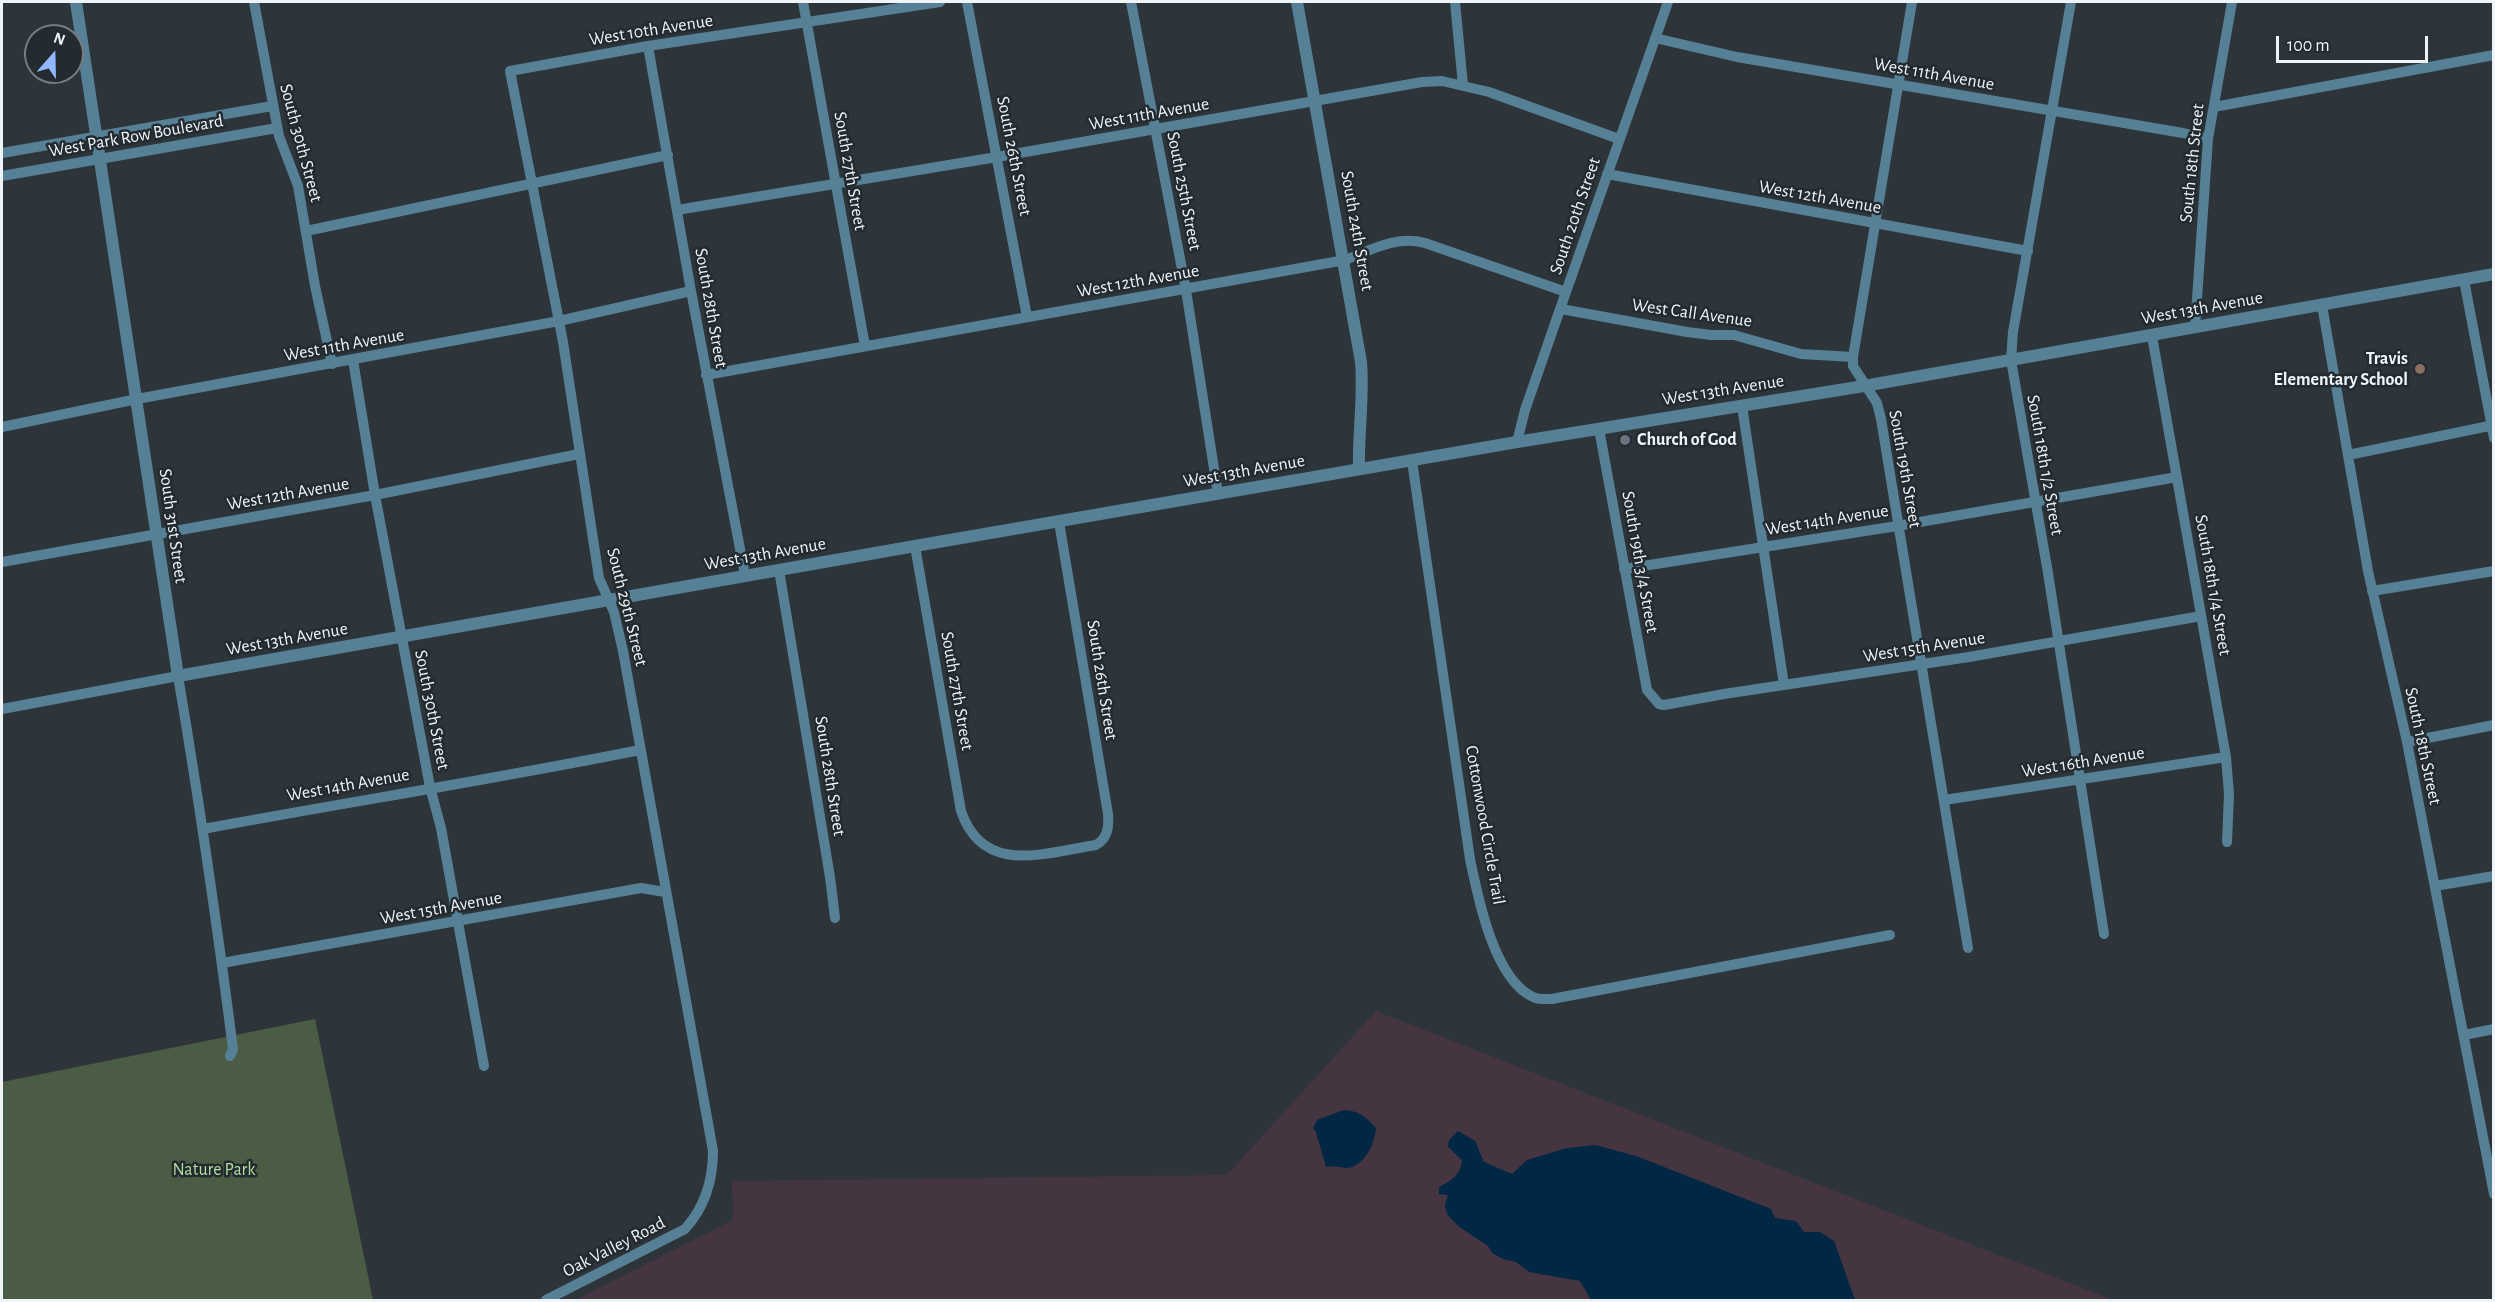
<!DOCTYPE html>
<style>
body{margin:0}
#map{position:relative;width:2495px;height:1302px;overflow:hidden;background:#2d353a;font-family:"Alegreya Sans",sans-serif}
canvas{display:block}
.frame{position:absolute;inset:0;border:3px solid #eff4f8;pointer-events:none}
.north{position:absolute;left:24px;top:24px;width:60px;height:60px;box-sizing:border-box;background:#232b30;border:2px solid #757b80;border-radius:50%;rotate:20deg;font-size:16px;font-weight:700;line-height:24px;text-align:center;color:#eff4f8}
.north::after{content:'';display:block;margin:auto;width:21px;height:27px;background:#92b7fd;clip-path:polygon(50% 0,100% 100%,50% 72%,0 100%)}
.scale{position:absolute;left:2276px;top:36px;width:152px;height:27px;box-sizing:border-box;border:3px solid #eff4f8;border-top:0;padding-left:8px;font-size:18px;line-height:21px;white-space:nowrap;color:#eff4f8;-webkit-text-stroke:4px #232b30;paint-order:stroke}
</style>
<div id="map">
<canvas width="2495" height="1302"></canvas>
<div class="frame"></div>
<div class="north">N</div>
<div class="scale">100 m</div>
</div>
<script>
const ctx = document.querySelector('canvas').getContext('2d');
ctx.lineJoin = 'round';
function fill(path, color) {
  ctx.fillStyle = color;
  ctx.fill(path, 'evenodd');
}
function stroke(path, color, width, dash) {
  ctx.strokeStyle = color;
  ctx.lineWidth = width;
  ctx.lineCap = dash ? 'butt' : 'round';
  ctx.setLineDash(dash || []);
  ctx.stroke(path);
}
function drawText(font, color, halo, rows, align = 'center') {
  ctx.font = font + ' "Alegreya Sans",sans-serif';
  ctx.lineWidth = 5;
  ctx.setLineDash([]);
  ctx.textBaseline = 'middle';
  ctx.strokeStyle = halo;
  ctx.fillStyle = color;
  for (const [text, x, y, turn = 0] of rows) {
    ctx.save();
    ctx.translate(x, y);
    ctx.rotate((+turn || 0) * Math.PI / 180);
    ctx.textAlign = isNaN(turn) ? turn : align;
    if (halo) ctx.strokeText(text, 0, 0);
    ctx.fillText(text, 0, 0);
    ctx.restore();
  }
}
fill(new Path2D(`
 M1376,1011l737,289h-1538l158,-80 -1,-39 495,-6z`), '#453541');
fill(new Path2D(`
 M315,1019l58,281h-371v-218z`), '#4b5c44');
fill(new Path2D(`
 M1344,1110c16,1 22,7 32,18 -1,15 -12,40 -30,40 -8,-1 -12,-3 -20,-1l-10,-35 -3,-4 4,-8z
 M1458,1131l17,10 9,21 28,12 15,-14 40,-12 28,-3 41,11 135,53 4,9 21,3 8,11h16l14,9 21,59h-264l-11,-19 -51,-9 -13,-10 -13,-3 -11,-6 -4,-7 -30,-20 -11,-12 -2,-9 3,-10 -9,-1v-7c13,-7 22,-12 23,-27l-14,-13 1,-7z`), '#002743');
stroke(new Path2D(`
 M254,2l25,134 19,50 17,100 17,78
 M803,2l62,344
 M967,2l60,315
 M1131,2l55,288 32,204
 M1455,2l8,83
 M1912,2l-59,355v9l24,37 4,16 87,529
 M2071,2l-58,330 -2,28 37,213 56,361
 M1655,38l82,19 446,76 25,6
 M648,46l43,245 54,284
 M2214,107l280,-52
 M2,153l270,-47
 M1607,174l421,77
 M2,176l275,-48
 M677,210l320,-53 425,-75 20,-1 47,11 130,47
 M306,231l362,-76
 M2464,280l30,158
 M2322,305l46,266 39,171 87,452
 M1561,309l126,23 24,3h23l67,19 52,3
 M2195,328l13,-189 24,-137
 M2152,336l74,421 3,37 -2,48
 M353,360l22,135 55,292 11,41 43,238
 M706,375l639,-115c26,-10 52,-25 80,-17l141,49
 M1742,406l42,279
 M2,427l135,-28 422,-78 132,-30
 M1599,429l48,261 12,14 5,1 60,-11 245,-37 232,-41
 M1517,442l8,-32 41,-118 102,-290
 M2348,455l146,-30
 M1412,461l58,398c8,39 24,120 63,138 6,3 12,2 19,2l338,-64
 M915,546l46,265c22,65 83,42 135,34 12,-7 13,-18 12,-31l-49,-292
 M2,562l373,-67 204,-41
 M1624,569l273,-43 280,-49
 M779,570l51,307 5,41
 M2372,591l122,-20
 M2,709l176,-33c21,124 39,248 55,373l-3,7
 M2407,742l87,-17
 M1944,800l282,-43
 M203,829c146,-27 292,-50 437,-79
 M2435,886l59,-10
 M222,963l419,-75 24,4
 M2464,1035l30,-6
 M546,1300l139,-71c20,-22 28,-48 28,-78l-90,-500 -9,-39 -15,-34 -36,-236 -53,-271 138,-25 292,-44`), '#568096', 10);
stroke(new Path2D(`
 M76,2l102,674 737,-130 602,-104 347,-56 630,-112
 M1297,2l64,360c3,36 -3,71 -2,107`), '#568096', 12);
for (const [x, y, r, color] of [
 [2420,369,6,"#8d6e63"],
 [1625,440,6,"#6b7280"]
]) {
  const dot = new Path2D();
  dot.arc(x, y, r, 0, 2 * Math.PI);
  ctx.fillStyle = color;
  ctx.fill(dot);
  stroke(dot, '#232b30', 2);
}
drawText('18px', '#eff4f8', '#232b30', [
 ["West 10th Avenue",651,30,-9],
 ["West 11th Avenue",1934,74,10],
 ["West 11th Avenue",1149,114,-10],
 ["West Park Row Boulevard",136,136,-10],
 ["South 30th Street",301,143,75],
 ["South 26th Street",1014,156,79],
 ["South 18th Street",2192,163,-84],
 ["South 27th Street",850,171,80],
 ["South 25th Street",1184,191,79],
 ["West 12th Avenue",1820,197,10],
 ["South 20th Street",1575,216,-71],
 ["South 24th Street",1357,231,80],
 ["West 12th Avenue",1138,281,-10],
 ["South 28th Street",711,308,80],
 ["West 13th Avenue",2202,308,-10],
 ["West Call Avenue",1692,313,8],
 ["West 11th Avenue",344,345,-10],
 ["West 13th Avenue",1723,390,-9],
 ["South 18th 1/2 Street",2045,465,80],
 ["South 19th Street",1905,469,80],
 ["West 13th Avenue",1244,471,-10],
 ["West 12th Avenue",288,494,-10],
 ["West 14th Avenue",1827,520,-9],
 ["South 31st Street",173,526,82],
 ["West 13th Avenue",765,554,-10],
 ["South 19th 3/4 Street",1640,562,80],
 ["South 18th 1/4 Street",2213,585,80],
 ["South 29th Street",627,607,76],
 ["West 13th Avenue",287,639,-10],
 ["West 15th Avenue",1924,647,-9],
 ["South 26th Street",1102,680,81],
 ["South 27th Street",957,691,80],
 ["South 30th Street",432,710,79],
 ["South 18th Street",2423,746,78],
 ["West 16th Avenue",2083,762,-9],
 ["South 28th Street",830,776,81],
 ["West 14th Avenue",348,785,-10],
 ["Cottonwood Circle Trail",1485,825,80],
 ["West 15th Avenue",441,908,-10],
 ["Oak Valley Road",614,1247,-27]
]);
drawText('bold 18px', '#eff4f8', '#232b30', [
 ["Travis",2408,359],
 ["Elementary School",2408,380],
 ["Church of God",1637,440,"left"]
], 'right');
drawText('18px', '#b1dd9d', '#232b30', [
 ["Nature Park",214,1170]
]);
</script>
